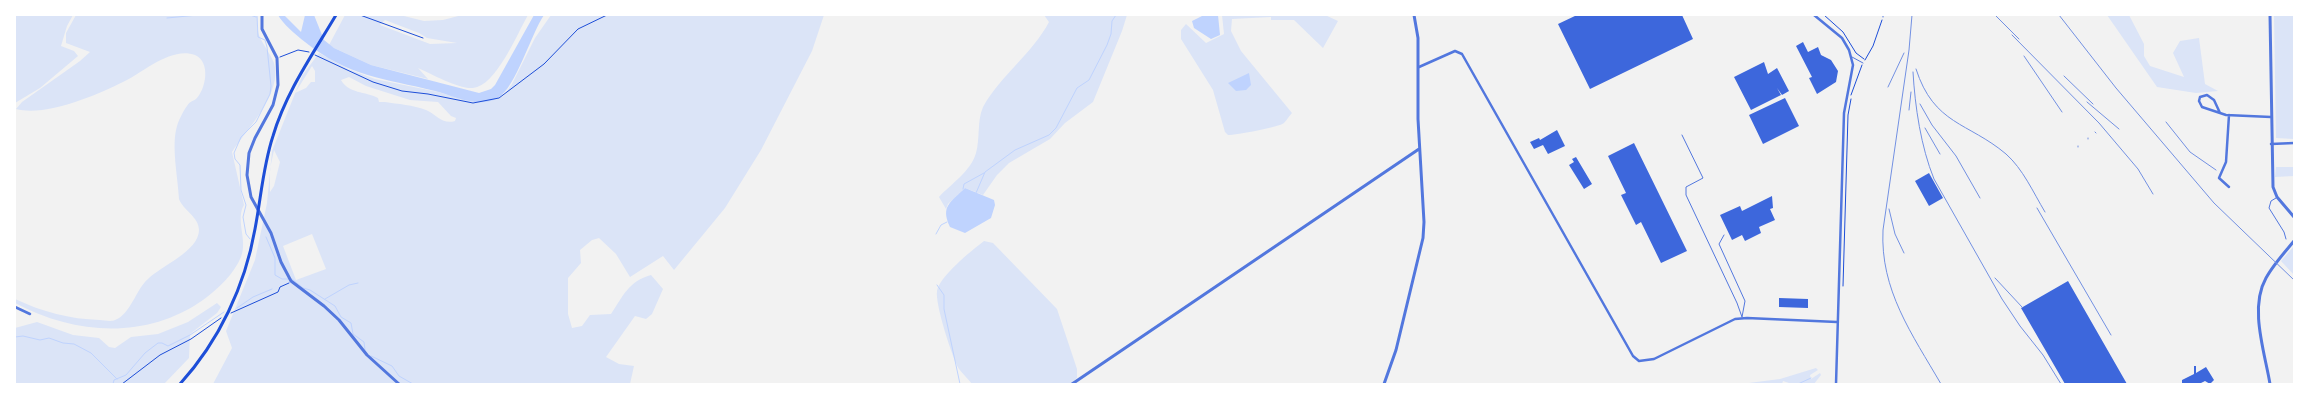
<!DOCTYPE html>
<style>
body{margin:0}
#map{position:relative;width:2309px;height:399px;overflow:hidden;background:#f2f2f2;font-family:"Archivo Narrow",sans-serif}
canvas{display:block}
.frame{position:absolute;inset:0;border:16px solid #fff;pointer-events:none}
</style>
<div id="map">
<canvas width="2309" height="399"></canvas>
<div class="frame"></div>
</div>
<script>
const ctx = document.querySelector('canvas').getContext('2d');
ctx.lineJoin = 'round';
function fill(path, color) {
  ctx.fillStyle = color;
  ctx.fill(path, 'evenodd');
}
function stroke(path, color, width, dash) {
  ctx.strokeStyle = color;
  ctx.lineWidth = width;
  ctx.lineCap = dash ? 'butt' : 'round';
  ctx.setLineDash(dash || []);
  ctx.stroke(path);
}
fill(new Path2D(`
 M15,15h58l-6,11 -6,20 13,5 4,5 -38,32 -25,15z
 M76,15h178l3,1c1,6 0,14 2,19 4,10 11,18 15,28 9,29 -26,65 -42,89l12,53c-9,15 4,35 -3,52 -7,17 -23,32 -38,43 -57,40 -128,35 -188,3v-4c28,13 54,20 85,21 4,0 11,2 15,0 16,-6 21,-31 33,-41 13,-13 51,-28 51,-49 0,-13 -16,-20 -20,-31 -1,-21 -8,-53 -2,-73 2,-6 6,-15 10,-20 2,-4 6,-5 9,-7 10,-10 15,-37 -1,-44 -23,-9 -52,17 -70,26 -28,14 -79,36 -109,28l6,-7 58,-41 10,-9 -24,-9v-10z
 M345,15h55l24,6 19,-1 19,-5h66c-11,19 -32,71 -55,73 -15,1 -41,-14 -55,-20l10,11 -57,-14 -37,-17 -5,-3zM385,20l34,13 8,5 30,5 -27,1 -50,-19z
 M551,15h273l-12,36 -51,99 -36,58 -51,62 -11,-14 -33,21 -14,-23 -17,-16 -7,2 -12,10 1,13 -13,15v36l4,14 10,-2 8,-11 21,-1c12,-18 18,-33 40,-39l12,14 -11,25 -6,5 -11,-3 -29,41 13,7 15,2 -4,18h-417l19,-36 -6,-17 29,-71 12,-57 5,-52 30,-75 17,-23 29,16 27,10 63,13 35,10 22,-3 8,-3 9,-12 23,-46zM312,66l3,5v11h-4l-5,6 -11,5zM349,77l17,9 44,14 28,2 13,14 5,2 -1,3c-13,4 -19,-7 -29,-11 -13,-5 -28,-6 -41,-8h-6l-1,-4c-13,-7 -29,-4 -37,-18zM274,150l6,12 -6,24 -4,6v-23zM312,234l14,35 -30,11 -13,-34z
 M1044,15h83l-5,16 -29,71 -28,21 -15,16 -41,24 -12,12 -14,20 -18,-7 -17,16 -2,5 -7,-12c12,-13 32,-26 37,-44 4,-14 1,-33 7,-46 18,-32 49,-53 66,-85z
 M1222,15h103l13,6 -15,27 -29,-28h-23v-3l-39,2 -1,12 10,20 51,62c-3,3 -5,7 -8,10 -4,4 -48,12 -56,12l-3,-3 -12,-42 -32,-51v-9l5,-6 20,19 18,-9z
 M2107,15h22l15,29v12l6,10 34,11 -11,-24 7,-12 19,-3 6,46 13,7 -22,2 -39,-6z
 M2274,15h20v124l-18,-1z
 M2276,167h18v9l-19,1z
 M984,241l9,2 64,66 20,60v9l-7,6h-98c-4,-5 -9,-10 -13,-15 -7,-12 -24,-65 -22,-78 2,-14 35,-41 47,-50z
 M2294,246v29l-13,-14z
 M217,303l4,4 -4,6 -27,21 -1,24 -25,26h-149v-56l22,-6 36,13 26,3 10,9 6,1 16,-11 27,-3 30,-12z
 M1816,368l2,2 -8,5 1,4 9,-6 1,2 -7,9h-22l-9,-3 -1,3h-41l39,-5z`), '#dbe4f7');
fill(new Path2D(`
 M278,15h6l17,17 4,-17h9l10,25 10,8 37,17 108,28 12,-4 4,-4 39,-70h10c-13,19 -28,72 -46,83 -20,11 -43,-2 -63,-7 -52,-13 -86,-14 -130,-49 -9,-7 -22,-18 -27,-27z
 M1204,15h14l2,20 -9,4 -17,-11 -2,-7z
 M1249,73l2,12 -5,5 -10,1 -8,-8z
 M965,188l29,12 1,5 -4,13 -26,15 -15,-6c-10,-21 1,-25 15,-39z`), '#bfd3fe');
stroke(new Path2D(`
 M203,15h9
 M250,15l6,2
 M167,18l31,-3
 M963,189l1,-5 20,-11
 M976,193l9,-21 30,-22 34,-15 7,-7 21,-40 12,-8 18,-35 4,-11 1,-13 4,-6
 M936,234l5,-9 6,-3
 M266,237l9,21v17l7,4h10l11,9 7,2 25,16 6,11 10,6 2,11 11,8 1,8
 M250,239l-4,-5 -3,-17 3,-12 -5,-15 -1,-25 -5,-6 -1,-6 7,-16 15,-15 14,-28 1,-8 -4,-39 -2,-7 -7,-3 -1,-22
 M937,285l7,10v14l16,75
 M325,299l24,-14 9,-2
 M237,308l16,-11 19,-8
 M15,337l8,-1 17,4 9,-2 14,5 11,1 17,9 26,26
 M371,356l21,10 7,10 14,8
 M113,384l1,-4 12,-5 19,-22 13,-10h4l6,3 22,-11 34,-23
 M1798,384l13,-6`), '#bfd3fe', 1);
fill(new Path2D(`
 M1577,15h105l11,24 -103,50 -32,-65z
 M1803,42l5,10 10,-5 3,8 10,5 7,11 -2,11 -19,12 -8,-16 3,-1 -16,-31z
 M1764,62l4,12 9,-6 12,23 -7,4 -5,-7 4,7 -30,15 -17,-33z
 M1785,98l14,28 -36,18 -14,-29z
 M1557,130l8,16 -17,8 -5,-9 -9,4 -4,-7 9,-4 1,2z
 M1634,143l53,108 -26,12 -20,-41 -5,3 -15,-30 5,-2 -18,-37z
 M1576,157l16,27 -8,5 -15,-24 5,-3 -2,-3z
 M1929,173l14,25 -14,8 -14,-25z
 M1772,196l1,12 -3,1 5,11 -16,7 2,6 -16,8 -3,-6 -10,5 -12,-25 20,-9 2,5z
 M2068,281l59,103h-62l-44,-76z
 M1779,298l29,1v9l-29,-1z
 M2194,366h2v7l10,-6 8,13 -4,4 -5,-3 -6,3h-17v-4l12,-6z`), '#3d67dc');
stroke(new Path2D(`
 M360,15l63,23
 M1824,15l19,17 13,21 8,6
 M315,55l58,27 29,9 26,3 45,9 26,-5 45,-34 34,-35 29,-14
 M280,57l18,-7 11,2
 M1865,60l8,-14 9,-26
 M1851,95l11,-30
 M1843,286l5,-171 3,-16
 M231,313l47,-21 2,-5 9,-4
 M122,384l38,-29 31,-16 30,-21`), '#1d4ed8', 1);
stroke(new Path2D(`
 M1883,17v-2
 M1852,57l11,6
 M1682,135l21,43 -17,9v8l51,108 5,14
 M2276,198l-5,3 -2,7 15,24 2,7
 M1724,235l-5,9 26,57 -3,16`), '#5277de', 1);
stroke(new Path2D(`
 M1814,15l28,23 7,12 4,15 -9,48 -8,271
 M1419,67l36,-16 7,3 171,302 6,5 15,-2 81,-40 12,-1 90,4
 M2220,113l-6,-13 -7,-5 -7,2 -1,4 3,6 24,8 45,2
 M2271,144l23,-1
 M2229,187l-10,-9 7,-16 3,-47
 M15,307l15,7`), '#5277de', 2.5);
stroke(new Path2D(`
 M262,15v14l15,29 1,27 -5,20 -18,33 -6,15 -2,22 4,22 20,36 10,29 10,19 33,25 15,14 28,35 32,29
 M2270,15l3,172 4,10 17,20
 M1072,384l347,-235
 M1384,384l12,-34 27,-112 1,-16 -6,-103v-81l-4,-23
 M2270,384c-5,-31 -21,-76 -4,-106 7,-13 18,-25 28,-37`), '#5277de', 3);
stroke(new Path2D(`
 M180,384c39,-43 65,-98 75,-155 6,-31 8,-63 18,-93 13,-44 40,-82 63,-121`), '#1d4ed8', 3);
stroke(new Path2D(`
 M1912,15l-3,35 -26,180c-3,60 29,104 58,154
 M1995,15l24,24
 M2059,15l57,73 98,115 80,77
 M2012,35l87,88 39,46 15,25
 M2024,56l38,56
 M1916,69c18,56 52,53 90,85 17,15 27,38 39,58
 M1913,72c2,35 8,75 21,107l68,120 18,27 23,29 18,29
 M2064,76l29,28
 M1888,87l16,-34
 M2087,102l32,27
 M1920,104l12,21 24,31 24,42
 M1909,110l2,-18
 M2166,122l24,30 26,18
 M1925,128l15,26
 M2095,132l1,1
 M2088,138v1
 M2078,146v1
 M2037,208l74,127
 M1889,209l6,25 9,19
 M1995,278l27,29`), '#7290e2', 1);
</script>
